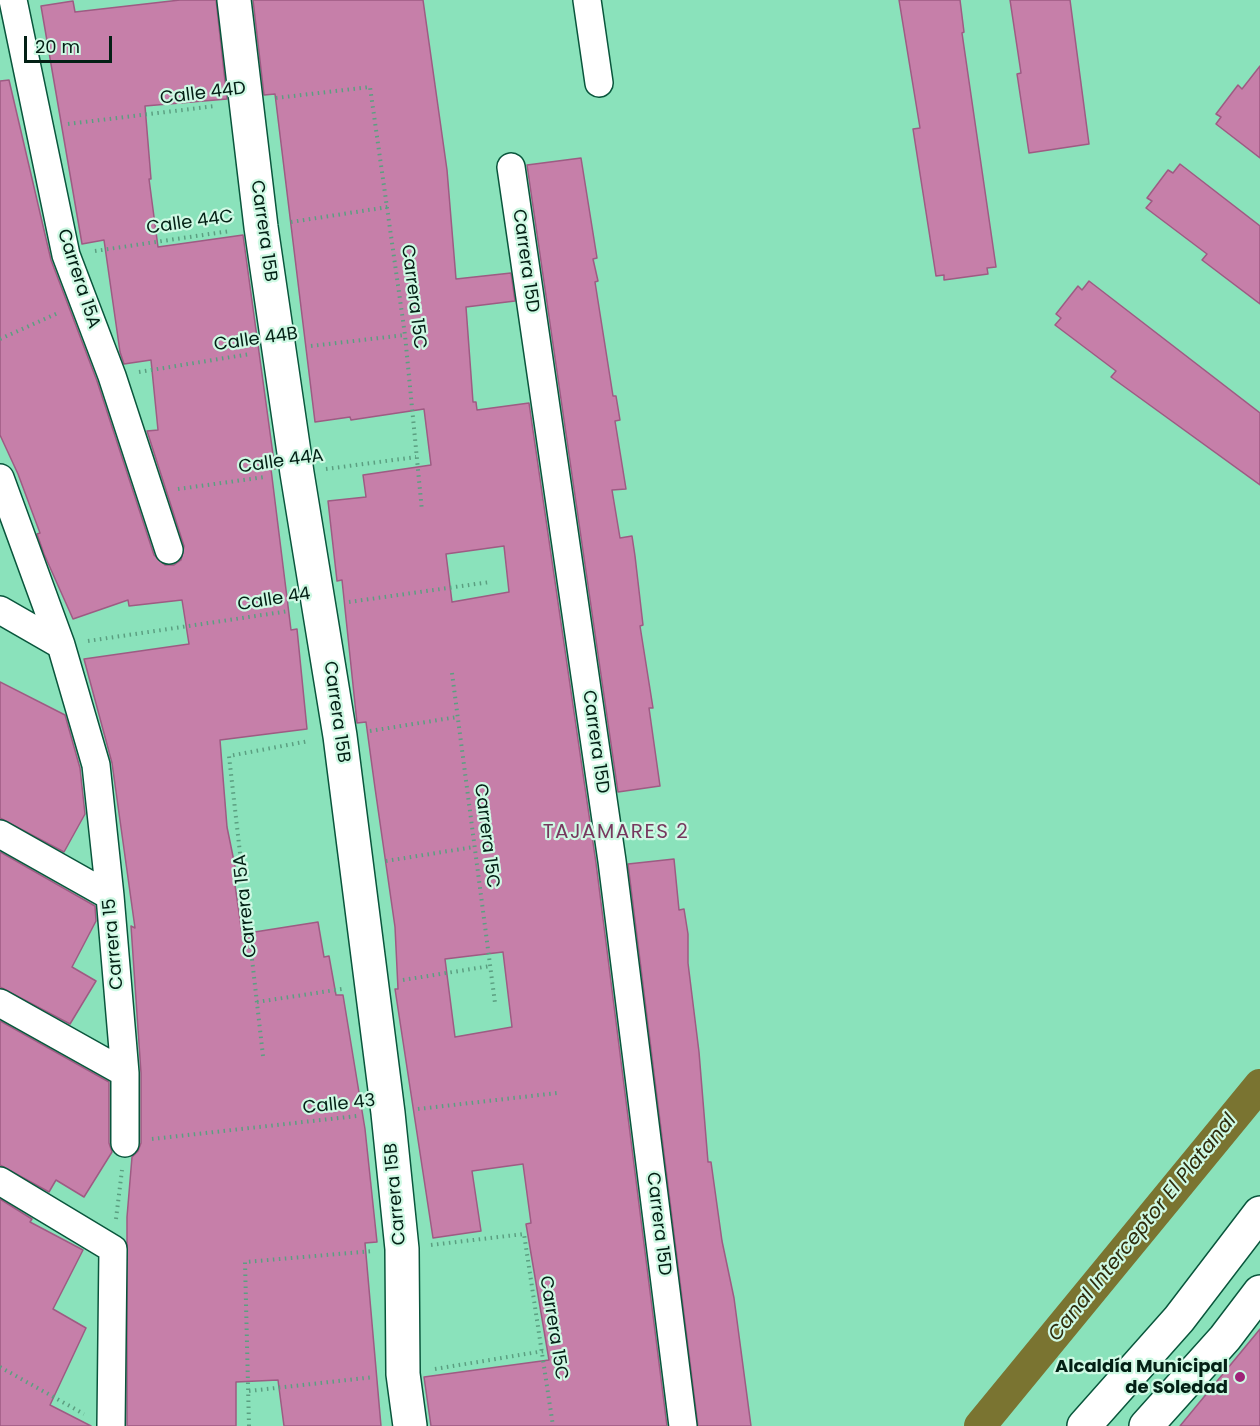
<!DOCTYPE html>
<meta charset="utf-8">
<style>
body{margin:0}
#map{position:relative;width:1260px;height:1426px;overflow:hidden;background:#8ae2bb;font-family:Poppins,sans-serif}
canvas{display:block}
.scale{position:absolute;left:24px;top:36px;width:88px;height:27px;box-sizing:border-box;border:3px solid #032015;border-top:0;padding-left:8px;font-size:18px;line-height:21px;white-space:nowrap;color:#032015;-webkit-text-stroke:4px #cff9e4;paint-order:stroke}
</style>
<div id="map">
<canvas width="1260" height="1426"></canvas>
<div class="scale">20 m</div>
</div>
<script>
const ctx = document.querySelector('canvas').getContext('2d');
ctx.lineJoin = 'round';
function stroke(path, color, width, dash) {
  ctx.strokeStyle = color;
  ctx.lineWidth = width;
  ctx.lineCap = dash ? 'butt' : 'round';
  ctx.setLineDash(dash || []);
  ctx.stroke(path);
}
function fill(path, color) {
  ctx.fillStyle = color;
  ctx.fill(path, 'evenodd');
}
function drawText(font, color, halo, rows, align = 'center') {
  ctx.font = font + ' Poppins,sans-serif';
  ctx.lineWidth = 4.5;
  ctx.setLineDash([]);
  ctx.textBaseline = 'middle';
  ctx.strokeStyle = halo;
  ctx.fillStyle = color;
  for (const [text, x, y, turn = 0] of rows) {
    ctx.save();
    ctx.translate(x, y);
    ctx.rotate((+turn || 0) * Math.PI / 180);
    ctx.textAlign = isNaN(turn) ? turn : align;
    if (halo) ctx.strokeText(text, 0, 0);
    ctx.fillText(text, 0, 0);
    ctx.restore();
  }
}
stroke(new Path2D(`
 M980,1426l280,-341`), '#7a7431', 32);
const building = new Path2D(`
 M180,0h36l11,99 -82,7 6,73h-2l9,68 85,-12 32,234h-4l20,161 6,-1 10,100 -87,11 7,87 9,44h-3l9,63 76,-12 6,35 5,-1 7,39h7l22,134 12,113 -12,1 16,183h-97l-6,-46 -42,2v44h-109v-209l5,-60 6,-6 3,-8v-70l-10,-147 4,2 -23,-165 -28,-104 105,-15 -7,-44 -53,6 -1,-6 -55,19 -29,-65 -7,-20 3,-1 -22,-59 -18,-39v-354l9,-1 42,180 46,121 57,174 11,10h9l7,-5 3,-14 -37,-115 11,-1 -7,-70 -27,4 -4,-12 -16,-112 -22,4 -41,-238 32,-5 2,11z
 M253,0h170l24,170 9,109 55,-6 4,28 -49,6 7,95h3l1,8 52,-7 67,460 71,563h-236l-7,-49 125,-17 -23,-136 5,-1 -8,-59 -51,7 9,60 -48,7 -38,-249h3l-3,-62 -20,-139 -9,-66 -9,1 -15,-143 -5,1 -9,-80 38,-4 -3,-22 68,-10 -7,-56 -73,11 -1,-3 -35,5 -40,-328 -11,1zM504,546l5,46 -57,10 -6,-48zM503,952l9,75 -57,10 -10,-78z
 M899,0h61l4,32 -2,1 34,234 -9,1 1,6 -44,6v-5l-8,1 -23,-147 7,-1z
 M1010,0h60l19,144 -60,9 -12,-79 4,-1z
 M1260,66v92l-44,-34 5,-7 -5,-3 22,-29 4,4z
 M581,158l16,100 -4,1 5,22 -3,1 18,114h3l4,24 -5,1 11,68 -14,1 8,48 12,-2 3,20 8,69 -3,1 13,82h-4l11,78 -42,6 -91,-627z
 M1180,164l80,62v78l-58,-44 5,-6 -61,-46 6,-7 -5,-3 21,-28 5,3z
 M1089,281l171,132v72l-149,-108 5,-6 -61,-46 6,-7 -5,-4 22,-28 4,4z
 M0,682l65,33 15,53 5,46 -21,38 -64,-34z
 M0,852l95,54 1,15 -24,46 24,14 -26,43 -70,-37z
 M674,859l5,51 5,-1 4,25v29l11,89 9,110h3l11,79 12,57 17,128h-53l-70,-562z
 M0,1021l109,61v61l3,9 -28,45 -28,-17 -7,12 -49,-27z
 M0,1199l32,20 -2,3 53,28 -30,59 33,19 -36,77 41,21h-91z
 M1260,1329v97h-80z`);
fill(building, '#c67fa9');
stroke(building, '#9e5b83', 1.5);
const minor = new Path2D(`
 M13,0l53,255 46,121 57,174
 M587,0l12,83
 M511,167l101,694 71,565
 M0,478l61,167 35,120 14,131 15,177v70
 M0,610l61,35
 M0,834l110,62
 M0,1003l125,70
 M0,1181l113,68 -2,177`);
const tertiary = new Path2D(`
 M234,0l27,227 36,246 43,263 48,377 14,136 1,125 7,52`);
const secondary = new Path2D(`
 M1084,1426l95,-107 81,-106
 M1146,1426l79,-88 35,-46`);
stroke(minor, '#09563c', 30);
stroke(tertiary, '#09563c', 36);
stroke(secondary, '#09563c', 36);
stroke(new Path2D(`
 M276,98l94,-11 35,248 17,176
 M68,124l147,-18
 M291,222l97,-15
 M95,251l135,-20
 M0,339l58,-26
 M311,346l94,-11
 M139,372l111,-18
 M326,469l90,-12
 M178,489l87,-12
 M349,602l141,-20
 M88,641l201,-30
 M452,673l43,330
 M370,731l87,-14
 M386,861l88,-14
 M403,980l87,-14
 M257,1002l85,-13
 M263,1056l-34,-300 80,-15
 M418,1109l139,-16
 M152,1139l205,-23
 M116,1219l6,-49
 M431,1245l93,-11 29,192
 M0,1367l84,47
 M435,1369l109,-18
 M249,1391l125,-14
 M249,1426l-4,-164 128,-11`), '#5b9f81', 4, [1.5, 4.5]);
stroke(minor, '#fff', 27);
stroke(tertiary, '#fff', 33);
stroke(secondary, '#fff', 33);
for (const [x, y, r, color] of [
 [1240,1377,6,"#9f2378"]
]) {
  const dot = new Path2D();
  dot.arc(x, y, r, 0, 2 * Math.PI);
  ctx.fillStyle = color;
  ctx.fill(dot);
  stroke(dot, '#cff9e4', 2);
}
drawText('18px', '#032015', '#cff9e4', [
 ["Calle 44D",203,94,-7],
 ["Calle 44C",190,223,-8],
 ["Carrera 15B",263,231,82],
 ["Carrera 15D",525,261,82],
 ["Carrera 15A",78,279,72],
 ["Carrera 15C",413,297,83],
 ["Calle 44B",256,340,-8],
 ["Calle 44A",281,462,-8],
 ["Calle 44",274,600,-9],
 ["Carrera 15B",336,712,82],
 ["Carrera 15D",595,742,82],
 ["Carrera 15C",486,836,83],
 ["Carrera 15A",246,906,-96],
 ["Carrera 15",114,944,-95],
 ["Calle 43",339,1105,-6],
 ["Carrera 15B",396,1194,-95],
 ["Carrera 15D",658,1224,83],
 ["Carrera 15C",553,1328,81]
]);
drawText('bold 18px', '#032015', '#cff9e4', [
 ["Alcaldía Municipal",1228,1367],
 ["de Soledad",1228,1388]
], 'right');
ctx.letterSpacing = '1.5px';
drawText('20px', '#76385e', '#cff9e4', [
 ["TAJAMARES 2",616,833]
]);
ctx.letterSpacing = '0px';
drawText('italic 20px', '#2d2b0c', '#cff9e4', [
 ["Canal Interceptor El Platanal",1143,1228,-51]
]);
</script>
